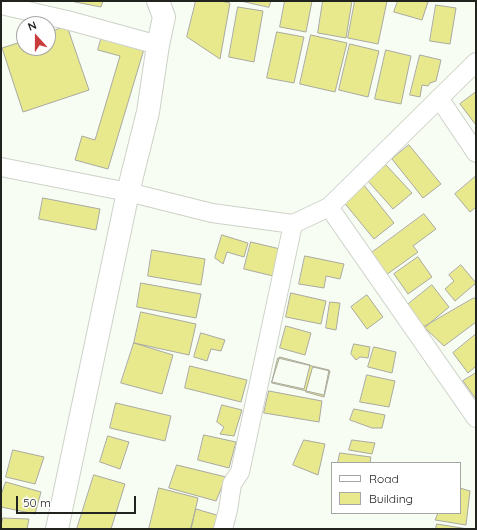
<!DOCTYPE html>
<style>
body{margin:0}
#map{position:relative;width:477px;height:530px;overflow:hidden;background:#f8fdf4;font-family:Quicksand,sans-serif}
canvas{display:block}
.frame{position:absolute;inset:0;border:2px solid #21231f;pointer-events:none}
.legend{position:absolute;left:331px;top:462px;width:130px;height:52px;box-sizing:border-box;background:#fff;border:1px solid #a6a7a5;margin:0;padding:5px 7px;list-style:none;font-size:12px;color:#21231f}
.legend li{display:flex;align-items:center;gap:8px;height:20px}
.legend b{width:20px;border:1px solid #a6a7a5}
.north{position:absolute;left:16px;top:16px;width:40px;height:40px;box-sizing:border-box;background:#fff;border:1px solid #a6a7a5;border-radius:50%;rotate:339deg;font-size:11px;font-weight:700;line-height:16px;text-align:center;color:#21231f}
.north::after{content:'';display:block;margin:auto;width:14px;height:18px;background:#ca3b3e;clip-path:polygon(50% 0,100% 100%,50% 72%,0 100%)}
.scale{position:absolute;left:16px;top:496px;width:120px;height:18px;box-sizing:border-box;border:2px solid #21231f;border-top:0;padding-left:5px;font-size:12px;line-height:14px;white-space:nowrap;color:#21231f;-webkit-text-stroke:3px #fff;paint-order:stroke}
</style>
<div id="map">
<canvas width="477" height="530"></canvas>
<div class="frame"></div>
<ul class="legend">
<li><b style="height:5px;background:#fff"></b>Road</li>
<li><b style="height:11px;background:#e7e98c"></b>Building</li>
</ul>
<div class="north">N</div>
<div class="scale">50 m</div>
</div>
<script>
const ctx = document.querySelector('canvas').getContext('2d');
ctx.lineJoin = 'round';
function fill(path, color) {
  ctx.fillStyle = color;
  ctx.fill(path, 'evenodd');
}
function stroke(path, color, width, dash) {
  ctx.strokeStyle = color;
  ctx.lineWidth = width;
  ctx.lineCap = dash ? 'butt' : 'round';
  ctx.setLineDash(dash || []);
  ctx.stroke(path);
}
const building = new Path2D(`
 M76,1h27l-2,6 -26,-5z
 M196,1h25l9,2 -10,56 -33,-22z
 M241,1h30l-2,6z
 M285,1h27l-6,31 -26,-5z
 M323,1h29l-6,37 -28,-5z
 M355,1h32l-9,43 -30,-6z
 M398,1h25l5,1 -6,18 -28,-8z
 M436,5l20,3 -6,36 -20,-3z
 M238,7l25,4 -9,51 -25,-5z
 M67,26l22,64 -66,22 -21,-64 22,-7v7h24v-15z
 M277,32l27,5 -10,46 -27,-5z
 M311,35l36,8 -12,49 -35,-8z
 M102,36l42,13 -36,120 -33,-9 7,-24 13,4 25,-84 -22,-6z
 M350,44l29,7 -11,46 -29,-7z
 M386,50l25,6 -10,48 -26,-5z
 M420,55l21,5 -5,21 -6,2 -2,3 -6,-1 -2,12 -10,-2z
 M476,92v33l-16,-21z
 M409,145l32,39 -18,14 -31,-39z
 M386,165l26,28 -19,16 -25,-28z
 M476,176v31l-6,5 -15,-18z
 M363,184l31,39 -20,16 -32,-39z
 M43,198l57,11 -4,21 -57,-11z
 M424,214l12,15 -23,17 5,6 -32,23 -16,-21z
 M222,235l26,8 -4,14 -17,-5 -4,12 -8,-6z
 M251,242l29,7 -7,27 -29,-7z
 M152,250l53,9 -4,26 -53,-9z
 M305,256l39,8 -4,15 -14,-3 -2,12 -25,-4z
 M418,257l14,20 -24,17 -14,-20z
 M461,265l15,18 -21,18 -10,-12 9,-8 -5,-6z
 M141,283l60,11 -5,24 -59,-11z
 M432,285l17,22 -25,21 -18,-22z
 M291,293l35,8 -5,23 -35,-7z
 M367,295l16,22 -16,12 -16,-22z
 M474,298l2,1v23l-32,24 -20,-19z
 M330,302l10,1 -4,27 -10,-2z
 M141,312l55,12 -7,31 -55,-12z
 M286,326l25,7 -6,22 -25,-7z
 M201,333l24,7 -4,11 -10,-2 -4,12 -13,-4z
 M476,334v32l-8,7 -15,-20z
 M134,343l39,12 -11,39 -41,-11z
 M354,344l16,3 -2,11 -8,-1 -4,3 -5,-6z
 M374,347l22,5 -4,21 -24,-6z
 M280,357l30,8 -6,24 -32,-7z
 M278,358l51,12 -5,25 -52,-12z
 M190,366l57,14 -6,22 -56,-14z
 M313,367l17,4 -6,26 -18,-5z
 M476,373v26l-13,-18z
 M367,375l28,6 -6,26 -29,-5z
 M269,391l53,10 -3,21 -55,-9z
 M116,403l55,13 -6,25 -55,-13z
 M222,405l20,5 -8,26 -14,-2 4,-7 -7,-5z
 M354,409l31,6 -3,13h-10l-22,-8z
 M204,435l32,7 -7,26 -31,-8z
 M108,436l21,6 -9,27 -20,-7z
 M304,440l21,4 -7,31 -25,-10z
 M352,440l23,3 -3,11 -23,-4z
 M13,450l31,7 -9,27 -29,-7z
 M340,453l31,4 -1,6h-32z
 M177,465l49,12 -10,24 -47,-13z
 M94,475l31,9 -14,45h-34z
 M6,482l35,10 -6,22 -34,-7v-12z
 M159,488l39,10 -7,31h-42z
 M460,488l10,3 -4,34 -31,-5 3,-7h22z
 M196,509l24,7 -1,13h-28z
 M3,518l26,1 -2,10h-26z
 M437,524l31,5h-32z`);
fill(building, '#e7e98c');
stroke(building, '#a9a9a0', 1);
const minor = new Path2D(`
 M1,5l66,15 91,25
 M439,98l37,55
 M1,167l127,25 84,21 81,11 36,-17 147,-145
 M329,207l147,211
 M223,529l5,-19 4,-26 8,-12 53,-248`);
const tertiary = new Path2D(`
 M57,529l71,-337 20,-80 10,-67 6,-28 -6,-16`);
stroke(minor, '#cdd2c9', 20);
stroke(tertiary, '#cdd2c9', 24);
stroke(minor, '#fff', 18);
stroke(tertiary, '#fff', 22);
</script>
